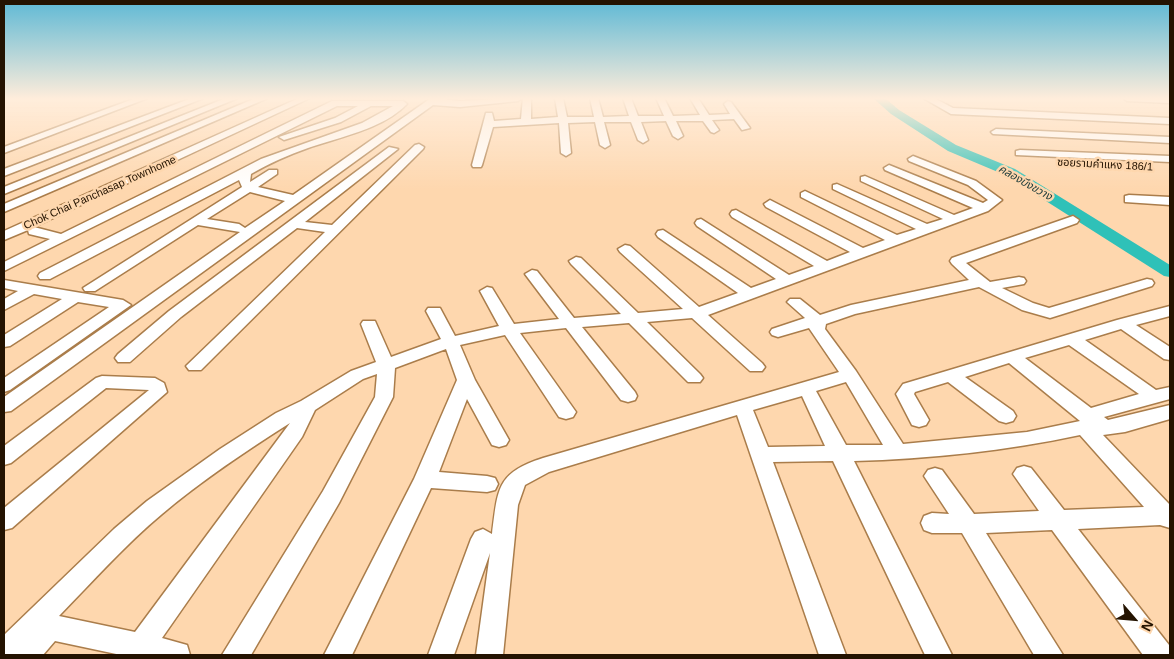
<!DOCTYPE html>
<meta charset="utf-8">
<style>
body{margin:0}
#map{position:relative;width:1174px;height:659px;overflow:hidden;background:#fed7ae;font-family:Helvetica,sans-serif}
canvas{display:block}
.frame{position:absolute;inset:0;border:5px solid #241301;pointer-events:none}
.north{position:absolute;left:1109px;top:594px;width:50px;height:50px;-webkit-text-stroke:4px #fed7ae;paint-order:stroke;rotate:117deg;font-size:14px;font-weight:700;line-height:20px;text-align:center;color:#241301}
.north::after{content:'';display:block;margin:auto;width:18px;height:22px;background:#241301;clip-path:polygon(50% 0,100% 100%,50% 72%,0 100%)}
</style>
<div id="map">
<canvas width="1174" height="659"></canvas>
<div class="frame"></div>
<div class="north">N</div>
</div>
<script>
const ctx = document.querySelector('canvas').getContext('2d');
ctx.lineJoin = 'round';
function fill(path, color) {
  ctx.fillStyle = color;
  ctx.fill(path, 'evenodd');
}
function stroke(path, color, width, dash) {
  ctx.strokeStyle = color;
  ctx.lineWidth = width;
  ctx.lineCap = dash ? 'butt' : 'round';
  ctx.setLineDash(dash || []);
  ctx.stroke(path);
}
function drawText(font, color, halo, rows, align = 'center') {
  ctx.font = font + ' Helvetica,"Noto Sans Thai",sans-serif';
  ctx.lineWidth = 5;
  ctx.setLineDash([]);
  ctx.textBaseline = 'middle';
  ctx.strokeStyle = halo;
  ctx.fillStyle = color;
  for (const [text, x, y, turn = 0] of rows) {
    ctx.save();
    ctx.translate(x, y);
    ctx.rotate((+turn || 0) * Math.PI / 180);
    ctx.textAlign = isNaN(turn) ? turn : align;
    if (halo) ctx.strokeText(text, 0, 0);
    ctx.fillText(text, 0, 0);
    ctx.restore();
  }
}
fill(new Path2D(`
 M873,98h12l14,12 57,35 59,24 155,96v12l-6,-1 -159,-101 -57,-24 -57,-37z`), '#2fc1b8');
const minor = new Path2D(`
 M136,98h12l-144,55v-6z
 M192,98h12l-200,78v-7z
 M226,98h12l-234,96v-7z
 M256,98h12l-264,114v-8z
 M299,98h11l-276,129 27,7 271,-133h71l4,3c-24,25 -67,33 -99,44 -20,7 -38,15 -57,26l-1,8 19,-12h8v4l-19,13 35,8 138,-97 29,3 62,-3 -4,3 -58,6 -27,-2 -422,306 -7,1v-15l236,-165 -42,-7 -103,66h-10l-2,-3 159,-101 -3,-7 -189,99h-10l-2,-3 2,-3 221,-114 101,-36 31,-17h-22l-30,16 -57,18 -5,-3 56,-19 23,-12h-21l-333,165v-9l46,-23 -21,-5 -1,-4 -24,10v-9zM250,192l35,9 -40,27 -6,-4 -32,-5z
 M523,98h8v21l27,-2 -3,-19h8l4,19h27l-4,-19h8l5,19 26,-1 -6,-18h8l7,18h26l-8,-18h8l9,18 27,-1 -10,-17h8l11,17 21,-1 -6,-10 4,-3 3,1 19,26 -8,2 -8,-11 -22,1 7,10 -5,3 -3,-1 -8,-11h-27l7,15 -5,3 -5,-3 -7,-15 -25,1 7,18 -5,3 -5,-3 -7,-18h-27l6,23 -5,3 -5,-3 -5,-23 -27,1 3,30 -5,3 -5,-3 -2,-30 -66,4 -11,38 -1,2h-8l-1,-2 14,-52h6l2,8 27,-2z
 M923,98h11l19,10 217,10v6l-219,-10z
 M1123,98h47v5l-43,-2z
 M996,129l174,8v6l-177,-9 -2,-2z
 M419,144l5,3 -1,2 -222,221h-12l-3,-4 139,-134 -28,-4 -116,89 -51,45h-12l-3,-4 3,-4 51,-43 220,-164 9,2 -93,73 27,3 83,-80z
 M1020,150l150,6v6l-154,-7v-4z
 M913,156l63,25 26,19 -14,11 -280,104 54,48 3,4 -3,4h-12l-58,-53 -45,4 53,52 3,4 -3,4h-12l-59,-59 -47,4 53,65 2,4 -2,4 -7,2 -7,-2 -55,-72 -46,5 56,79 -3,5 -7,2 -7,-2 -54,-82 -45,10 15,35 34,60 -3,5 -7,2 -7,-2 -25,-46 -28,73 48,4 8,2 3,6 -3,6 -8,2 -56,-4 -79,167h-28l90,-176 43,-99 -11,-31 -51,19 -2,29 -54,106 -88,152h-29l101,-164 52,-94 2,-23 -14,5 -48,31 -13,27 -140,201 25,7 3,10h-69l-66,-14 -12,14h-39v-20l110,-106 33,-28 73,-52 56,-36 25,-12 50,-30 25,-9 -15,-38 2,-3h12l16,36 50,-18 -15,-28 2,-3h12l15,28 44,-10 -19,-35 7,-4 5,1 22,36 45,-5 -34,-45 7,-4 5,1 37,47 47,-4 -50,-50 -2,-3 7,-4 5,1 57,55 45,-4 -63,-57 -2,-3 7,-4 5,1 69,61 39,-14 -80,-56 -2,-3 2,-3 5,-1 88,58 25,-9 -79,-53 -2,-3 2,-3 4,-1 88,56 25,-9 -82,-49 -2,-3 2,-3 4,-1 91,51 23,-9 -84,-45 -2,-3 6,-4 93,48 22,-8 -84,-43v-4l4,-2 92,44 19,-6 -83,-40v-4l4,-1 90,40 16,-5 -82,-38v-4l4,-1 89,39 19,-7 -88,-38 -1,-2 5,-3 94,38 5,-3 -20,-15 -59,-24 -1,-2zM290,423l-155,209 -76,-16c34,-35 66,-71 103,-102 40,-34 84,-63 128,-91z
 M1129,195l41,2v8l-45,-3v-6z
 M1073,216l6,4 -2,3 -111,40 24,19 29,-5 5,1 2,3 -2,3 -22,4 31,15 16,5 98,-29 5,1 2,3 -2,3 -102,32 -28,-8 -43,-23 -124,27 -29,10 -1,5 31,42 47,73 124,-12 53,-11 -71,-58 -44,14 48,34 3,5 -3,5 -7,2 -7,-2 -51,-39 -33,10 -1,2 15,26 -3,5 -7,2 -7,-2 -16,-31 7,-10 214,-64 53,-14v10l-34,9 34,22v13l-6,-1 -43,-30 -36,11 71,50 14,-3v12l-66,18 4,3 62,-15v14l-45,13 -22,3 67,70v23l-10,-3 -82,4 91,116 1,10h-27l-91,-125 -66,3 77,122h-29l-72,-122h-30l-8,-3 -3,-7 3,-7 8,-3 17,1 -25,-38 4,-6 7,-2 7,2 32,44 65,-3 -26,-37 4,-6 7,-2 7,2 33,42 80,-3 -64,-72c-75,16 -150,24 -226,26l98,194h-27l-92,-194 -60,1 73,193h-27l-82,-240 -188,57 -24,13 -7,20 -15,150h-27l14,-102 -36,102h-26l43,-116 4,-7 8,-3 9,5c6,-45 4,-61 51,-76l296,-86 -30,-44 -31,9 -6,-2 -2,-3 2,-3 33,-11 -18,-16 3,-3h10l20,16 31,-10 118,-25 -17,-16 -2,-3 2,-3zM1069,345l70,49 -48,14 -66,-50zM846,382l37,63h-37l-30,-54zM802,396l23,50 -57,1 -15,-37z
 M4,280l119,20 8,5 -121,85 -6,2v-14l105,-71 -31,-5 -68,44 -6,1v-12l58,-36 -28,-5 -30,16v-11l14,-8 -14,-3z
 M102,376l53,2 9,5 3,9 -155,136 -8,2v-22l145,-118 -43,-2 -95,75 -7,2v-19l92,-68z`);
stroke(minor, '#aa7d4b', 3);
fill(minor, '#fff');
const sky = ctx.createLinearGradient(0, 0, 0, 190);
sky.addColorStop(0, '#5eb9d5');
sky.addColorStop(0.52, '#ffeddb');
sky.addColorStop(1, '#ffeddb00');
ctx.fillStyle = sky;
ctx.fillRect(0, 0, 1174, 190);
drawText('11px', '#241301', '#fed7ae', [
 ["ซอยรามคำแหง 186/1",1105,165,3],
 ["Chok Chai Panchasap Townhome",100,193,-24]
]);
drawText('italic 11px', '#223f3d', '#fed7ae', [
 ["คลองบึงขวาง",1025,183,30]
]);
</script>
